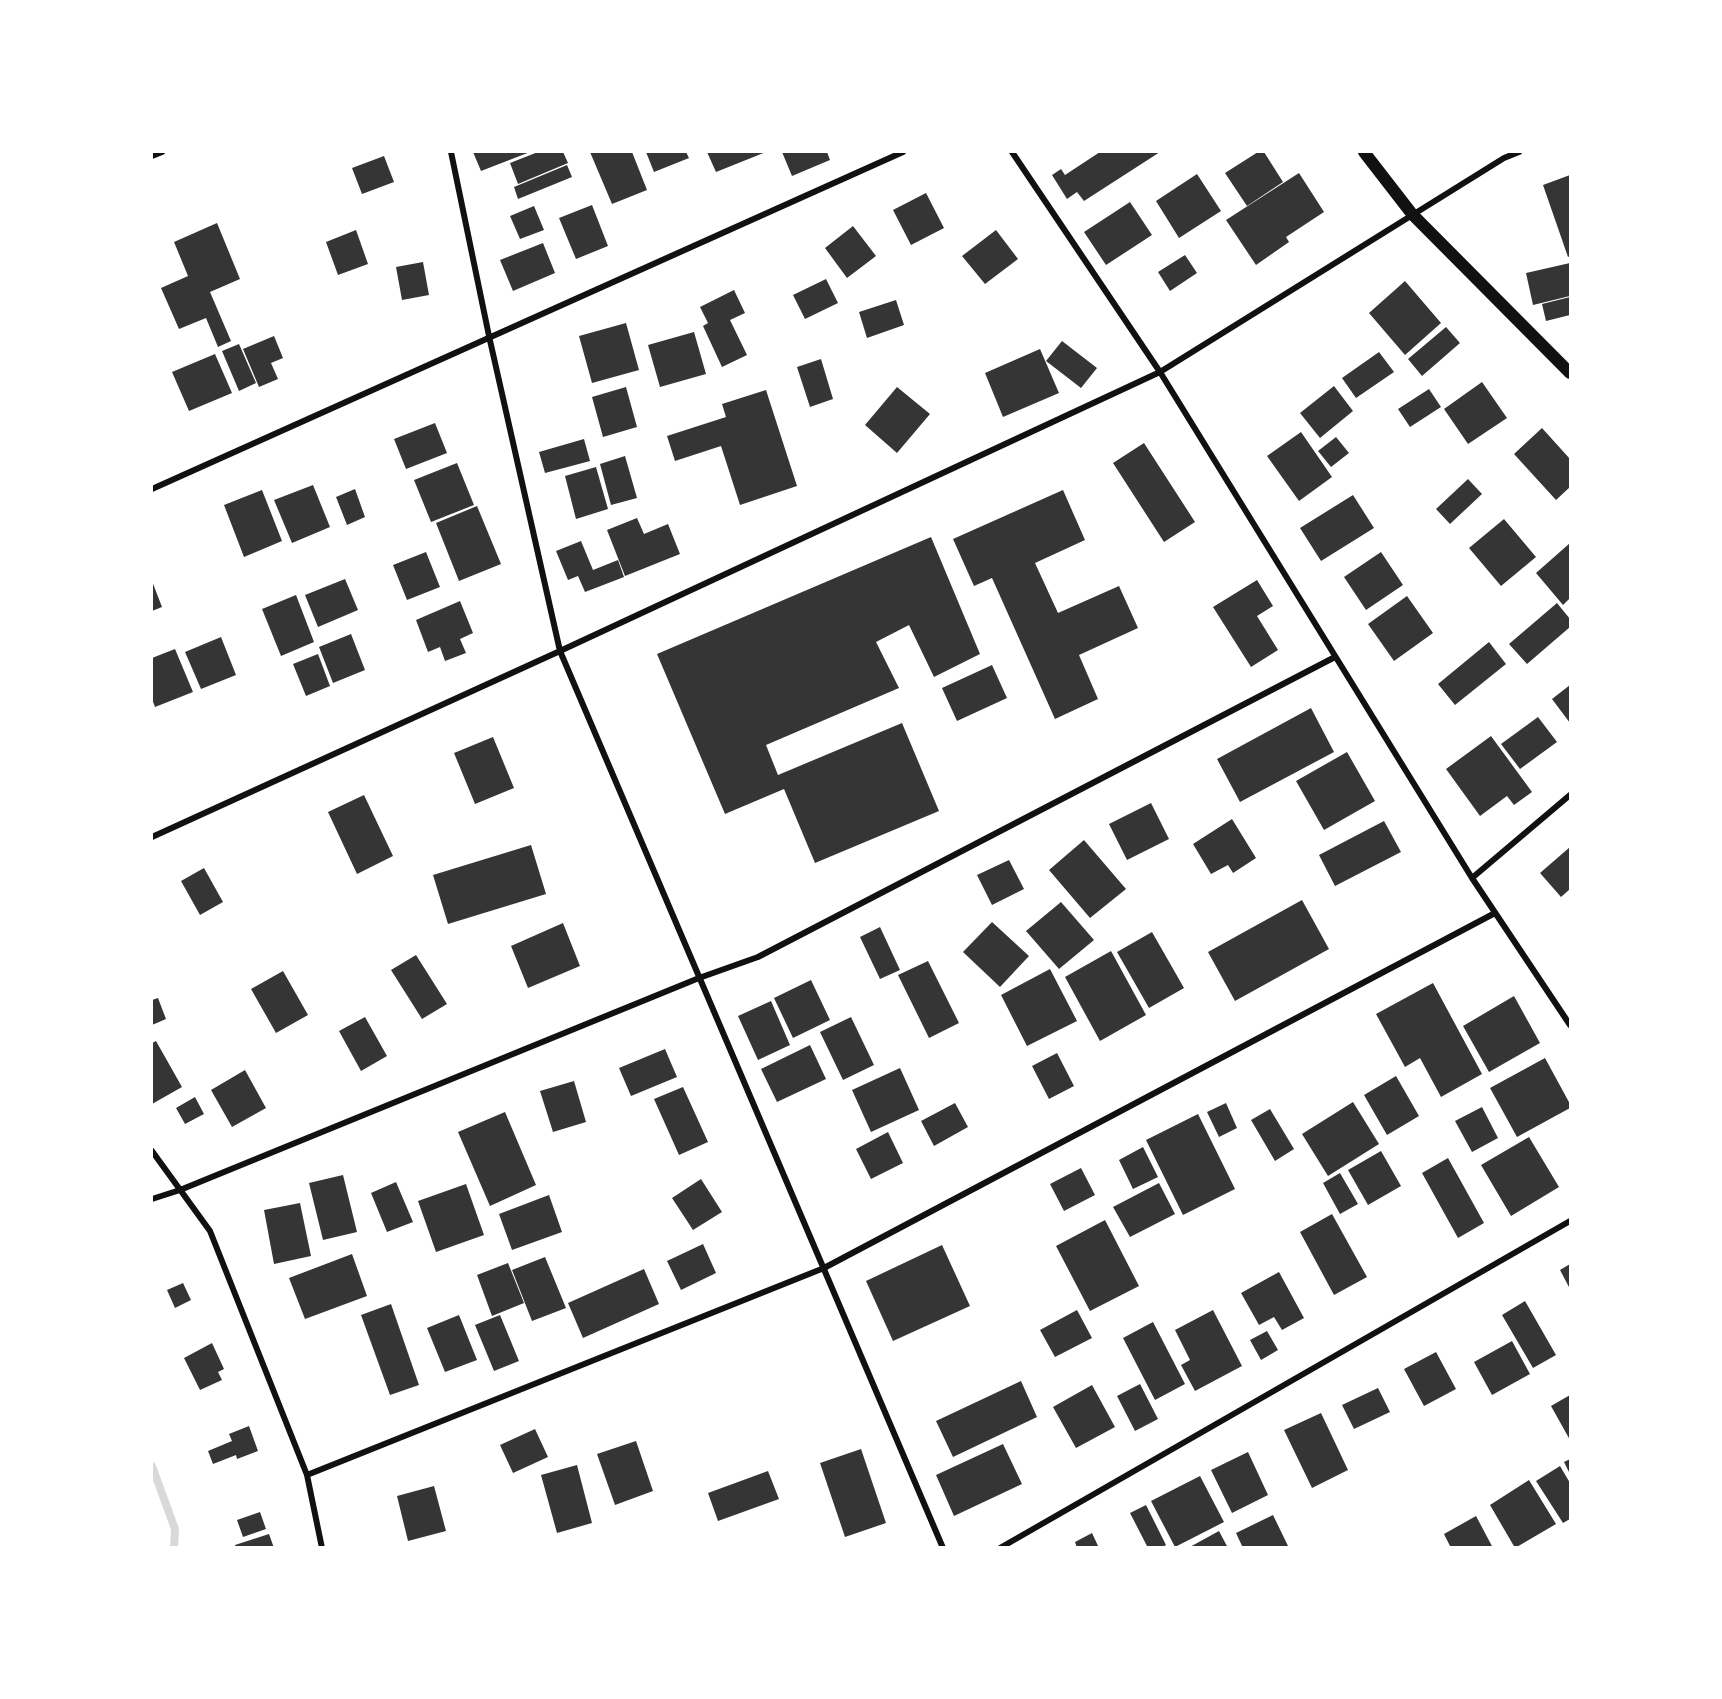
<!DOCTYPE html>
<style>
body{margin:0}
#map{position:relative;width:1722px;height:1699px;overflow:hidden;background:#fff;font-family:Karla,sans-serif}
canvas{display:block}
.frame{position:absolute;inset:0;border:153px solid #fff;pointer-events:none}
</style>
<div id="map">
<canvas width="1722" height="1699"></canvas>
<div class="frame"></div>
</div>
<script>
const ctx = document.querySelector('canvas').getContext('2d');
ctx.lineJoin = 'round';
function stroke(path, color, width, dash) {
  ctx.strokeStyle = color;
  ctx.lineWidth = width;
  ctx.lineCap = dash ? 'butt' : 'round';
  ctx.setLineDash(dash || []);
  ctx.stroke(path);
}
function fill(path, color) {
  ctx.fillStyle = color;
  ctx.fill(path, 'evenodd');
}
stroke(new Path2D(`
 M152,1466l23,63 -1,19`), '#d9d9d9', 8);
fill(new Path2D(`
 M473,152h57l-49,19z
 M538,152h25l5,11 -50,21 -8,-21z
 M590,152h42l15,38 -35,14z
 M646,152h40l3,6 -35,14z
 M707,152h59l-50,20z
 M782,152h45l3,8 -38,16z
 M1100,152h60l-76,49 -7,-9 -10,7 -15,-24 9,-6 4,6z
 M1258,152h6l19,30 -36,24 -22,-33z
 M384,156l10,26 -32,12 -10,-26z
 M567,165l5,12 -54,22 -4,-12z
 M1299,173l25,39 -38,25 3,5 -33,23 -30,-45z
 M1197,174l24,37 -42,27 -23,-37z
 M1570,175v81l-2,1 -25,-72z
 M926,193l18,35 -33,17 -18,-35z
 M1130,202l22,33 -46,30 -22,-33z
 M592,205l16,41 -32,13 -17,-41z
 M534,206l10,24 -24,9 -10,-23z
 M217,223l23,56 -30,13 21,49 -13,6 -12,-29 -27,11 -18,-41 27,-12 -14,-34z
 M853,226l23,30 -29,22 -22,-30z
 M356,230l12,34 -30,11 -12,-33z
 M996,230l22,29 -33,25 -23,-28z
 M543,243l12,30 -42,18 -13,-31z
 M1185,255l12,18 -27,18 -12,-19z
 M423,262l6,33 -27,5 -6,-33z
 M1570,263v33l-37,9 -7,-32z
 M826,279l12,24 -33,16 -12,-24z
 M1405,281l36,42 -36,32 -36,-42z
 M734,290l11,23 -15,7 17,35 -25,12 -19,-41 5,-3 -8,-16z
 M1570,297v18l-24,6 -4,-17z
 M896,300l8,25 -37,13 -8,-26z
 M626,323l13,47 -47,13 -13,-47z
 M1446,327l14,16 -38,33 -14,-17z
 M694,332l12,42 -46,13 -12,-42z
 M274,336l9,22 -12,5 7,16 -19,8 -16,-38z
 M1062,341l35,27 -16,20 -35,-27z
 M239,344l17,39 -17,8 -17,-40z
 M1040,349l19,44 -56,24 -18,-44z
 M1379,352l15,20 -38,26 -14,-20z
 M215,354l17,39 -43,18 -17,-39z
 M821,359l12,40 -23,8 -13,-40z
 M1482,382l25,36 -39,26 -24,-35z
 M1334,386l19,25 -33,27 -20,-25z
 M626,387l11,40 -34,10 -11,-40z
 M897,387l33,27 -33,39 -32,-28z
 M1429,389l12,18 -31,20 -12,-18z
 M766,390l31,96 -57,19 -19,-59 -46,15 -8,-25 59,-19 -4,-13z
 M435,423l12,30 -41,16 -12,-30z
 M1542,428l28,31v28l-14,13 -42,-46z
 M1301,432l31,45 -33,24 -32,-45z
 M1336,437l13,16 -18,14 -13,-16z
 M584,439l6,22 -45,12 -6,-21z
 M1144,443l51,79 -31,20 -51,-79z
 M625,456l12,42 -26,7 -11,-41z
 M457,463l17,42 -43,17 -17,-42z
 M596,467l12,42 -32,10 -11,-43z
 M1468,479l14,15 -32,30 -14,-15z
 M313,485l17,42 -38,16 -18,-43z
 M355,489l10,28 -18,8 -11,-28z
 M262,490l20,51 -38,16 -20,-52z
 M1063,490l22,50 -50,23 23,50 61,-27 19,42 -59,27 19,44 -43,20 -63,-141 -18,8 -21,-47z
 M1353,495l21,33 -53,33 -21,-33z
 M477,506l24,58 -42,17 -23,-58z
 M637,518l7,16 24,-10 12,30 -55,22 -18,-46z
 M1504,519l32,38 -35,29 -32,-38z
 M931,537l49,117 -46,23 -25,-52 -33,17 23,46 -133,57 12,30 124,-52 37,88 -124,52 -31,-74 -59,25 -68,-160z
 M581,541l12,29 25,-10 6,17 -39,15 -7,-16 -10,4 -12,-29z
 M1570,543v55l-7,7 -27,-32z
 M426,552l14,35 -33,13 -14,-35z
 M1381,552l22,33 -37,25 -22,-33z
 M345,579l13,31 -40,17 -13,-32z
 M1257,580l16,26 -16,10 21,34 -27,17 -38,-60z
 M152,581l10,26 -10,4z
 M296,595l18,47 -33,14 -19,-47z
 M1407,596l26,37 -39,28 -26,-37z
 M460,601l13,32 -13,6 6,14 -21,8 -5,-14 -12,5 -12,-32z
 M1557,603l13,16v8l-43,37 -18,-20z
 M351,634l14,36 -32,13 -14,-36z
 M221,637l15,38 -35,14 -16,-37z
 M1489,642l17,22 -51,41 -17,-21z
 M175,649l18,43 -38,15 -3,-8v-41z
 M318,654l12,32 -24,10 -13,-32z
 M992,665l15,33 -50,23 -15,-33z
 M1570,685v38l-18,-24z
 M1311,708l23,44 -94,50 -23,-43z
 M1538,717l19,25 -37,27 -19,-25z
 M1491,736l41,56 -18,13 -7,-9 -27,20 -34,-47z
 M493,737l21,51 -39,16 -21,-51z
 M1347,752l28,49 -51,29 -28,-49z
 M364,795l29,61 -36,18 -29,-62z
 M1151,803l18,36 -42,21 -18,-36z
 M1232,819l24,39 -23,15 -5,-8 -17,9 -18,-30z
 M1384,821l17,31 -66,34 -16,-31z
 M1084,840l42,49 -36,29 -41,-48z
 M531,845l15,49 -98,30 -15,-49z
 M1570,847v42l-9,8 -21,-24z
 M1009,860l15,29 -32,16 -15,-30z
 M204,868l19,34 -23,13 -19,-34z
 M1302,900l27,49 -94,52 -27,-49z
 M1061,902l33,38 -35,29 -33,-38z
 M992,922l37,34 -29,31 -37,-35z
 M563,923l17,43 -52,22 -17,-42z
 M880,927l20,43 -20,9 -20,-42z
 M1152,932l32,56 -35,20 -32,-56z
 M1111,951l35,64 -46,26 -35,-64z
 M416,955l31,49 -25,15 -31,-49z
 M928,961l31,62 -30,15 -31,-63z
 M1050,969l27,52 -50,25 -26,-51z
 M283,971l25,44 -32,18 -25,-44z
 M811,980l19,40 -37,18 -19,-40z
 M1433,983l49,91 -41,23 -21,-39 -15,9 -29,-53z
 M1514,996l26,47 -51,29 -26,-46z
 M158,998l8,21 -14,6v-25z
 M771,1001l19,44 -32,15 -20,-44z
 M365,1017l22,39 -26,15 -22,-40z
 M851,1017l23,48 -31,15 -23,-48z
 M156,1041l26,46 -30,17v-61z
 M810,1045l16,34 -49,23 -16,-33z
 M665,1049l12,28 -46,19 -12,-28z
 M1057,1053l17,33 -25,13 -17,-33z
 M1545,1058l25,46v4l-53,29 -27,-49z
 M900,1068l19,42 -48,22 -19,-42z
 M245,1070l21,38 -34,19 -21,-37z
 M1396,1076l23,40 -32,19 -23,-40z
 M574,1081l12,41 -33,10 -13,-41z
 M683,1087l25,55 -29,13 -25,-56z
 M195,1097l9,17 -19,10 -9,-16z
 M1353,1102l26,42 -51,32 -26,-42z
 M955,1103l13,24 -34,19 -13,-25z
 M1226,1103l11,25 -18,9 -12,-25z
 M1482,1107l16,31 -26,14 -17,-31z
 M1270,1109l24,40 -19,12 -24,-41z
 M505,1112l31,73 -46,21 -32,-74z
 M1198,1114l37,75 -52,26 -37,-75z
 M888,1132l15,31 -32,16 -15,-30z
 M1529,1137l30,50 -48,29 -30,-51z
 M1143,1147l15,30 -25,12 -14,-29z
 M1381,1151l20,35 -33,19 -20,-35z
 M1448,1158l36,65 -26,15 -36,-65z
 M1081,1168l14,27 -31,16 -14,-27z
 M1340,1173l18,31 -18,10 -17,-31z
 M343,1175l14,57 -34,8 -14,-57z
 M701,1179l21,33 -29,18 -21,-32z
 M396,1182l17,40 -26,10 -16,-39z
 M1159,1183l16,31 -45,23 -17,-30z
 M466,1184l18,51 -48,17 -18,-51z
 M549,1195l13,37 -50,18 -13,-36z
 M300,1203l11,53 -37,8 -10,-54z
 M1332,1214l35,63 -33,18 -34,-63z
 M1105,1220l34,66 -49,25 -34,-65z
 M703,1244l13,29 -35,17 -14,-29z
 M942,1245l28,61 -77,35 -27,-60z
 M352,1254l15,42 -62,23 -16,-41z
 M545,1257l21,51 -34,13 -20,-51z
 M508,1263l16,40 -32,13 -15,-41z
 M1570,1264v25l-10,-19z
 M644,1269l15,35 -76,34 -15,-35z
 M1279,1272l25,46 -22,12 -8,-13 -15,8 -18,-32z
 M183,1283l8,17 -16,8 -8,-18z
 M1525,1301l31,54 -23,13 -31,-53z
 M391,1304l28,81 -29,10 -29,-80z
 M1077,1310l15,28 -37,19 -15,-27z
 M1213,1310l29,56 -47,25 -14,-26 9,-5 -15,-30z
 M459,1315l18,45 -32,12 -18,-44z
 M500,1315l19,46 -25,10 -19,-46z
 M1153,1322l32,62 -30,16 -32,-62z
 M1267,1331l11,19 -17,10 -11,-20z
 M1512,1341l18,33 -38,21 -18,-33z
 M212,1343l12,26 -6,3 4,8 -22,10 -16,-32z
 M1436,1352l20,37 -32,17 -20,-37z
 M1021,1381l16,36 -84,40 -17,-36z
 M1140,1384l18,35 -23,12 -18,-35z
 M1092,1385l23,42 -39,21 -23,-41z
 M1378,1388l12,24 -36,17 -12,-24z
 M1570,1395v45l-19,-34z
 M1321,1413l27,57 -36,18 -28,-58z
 M249,1426l9,25 -21,8 -1,-4 -23,9 -5,-13 24,-10 -3,-7z
 M535,1429l13,28 -35,16 -13,-28z
 M636,1441l17,50 -38,14 -18,-51z
 M1003,1444l19,40 -68,32 -18,-41z
 M861,1449l25,74 -41,14 -25,-74z
 M1248,1452l20,43 -36,18 -21,-43z
 M1570,1459v15l-6,-12z
 M577,1465l15,58 -35,10 -16,-58z
 M1560,1466l10,17v36l-7,4 -27,-42z
 M768,1471l11,28 -61,22 -10,-28z
 M1200,1476l24,46 -49,25 -24,-46z
 M1529,1480l27,44 -41,24 -25,-43z
 M434,1486l12,45 -38,10 -11,-45z
 M1146,1505l20,40 -5,3h-13l-18,-35z
 M260,1512l6,17 -23,8 -6,-17z
 M1273,1515l16,33h-46l-7,-15z
 M1476,1516l17,32h-42l-7,-14z
 M1219,1531l9,17h-40z
 M1092,1533l7,15h-22l-2,-6z
 M269,1534l5,14h-38l-1,-3z`), '#353535');
stroke(new Path2D(`
 M451,152l38,184 71,315 383,897
 M1012,152l148,220 312,506 98,147
 M152,156l10,-4
 M152,489l751,-337
 M152,837l408,-186 600,-279 344,-214 15,-6
 M1472,878l98,-83
 M152,1151l58,80 97,244 15,73
 M152,1199l28,-9 519,-212 59,-21 577,-300
 M307,1475l517,-207 671,-355
 M1000,1548l570,-327`), '#111', 6);
stroke(new Path2D(`
 M1364,152l48,62 158,159`), '#111', 12);
</script>
